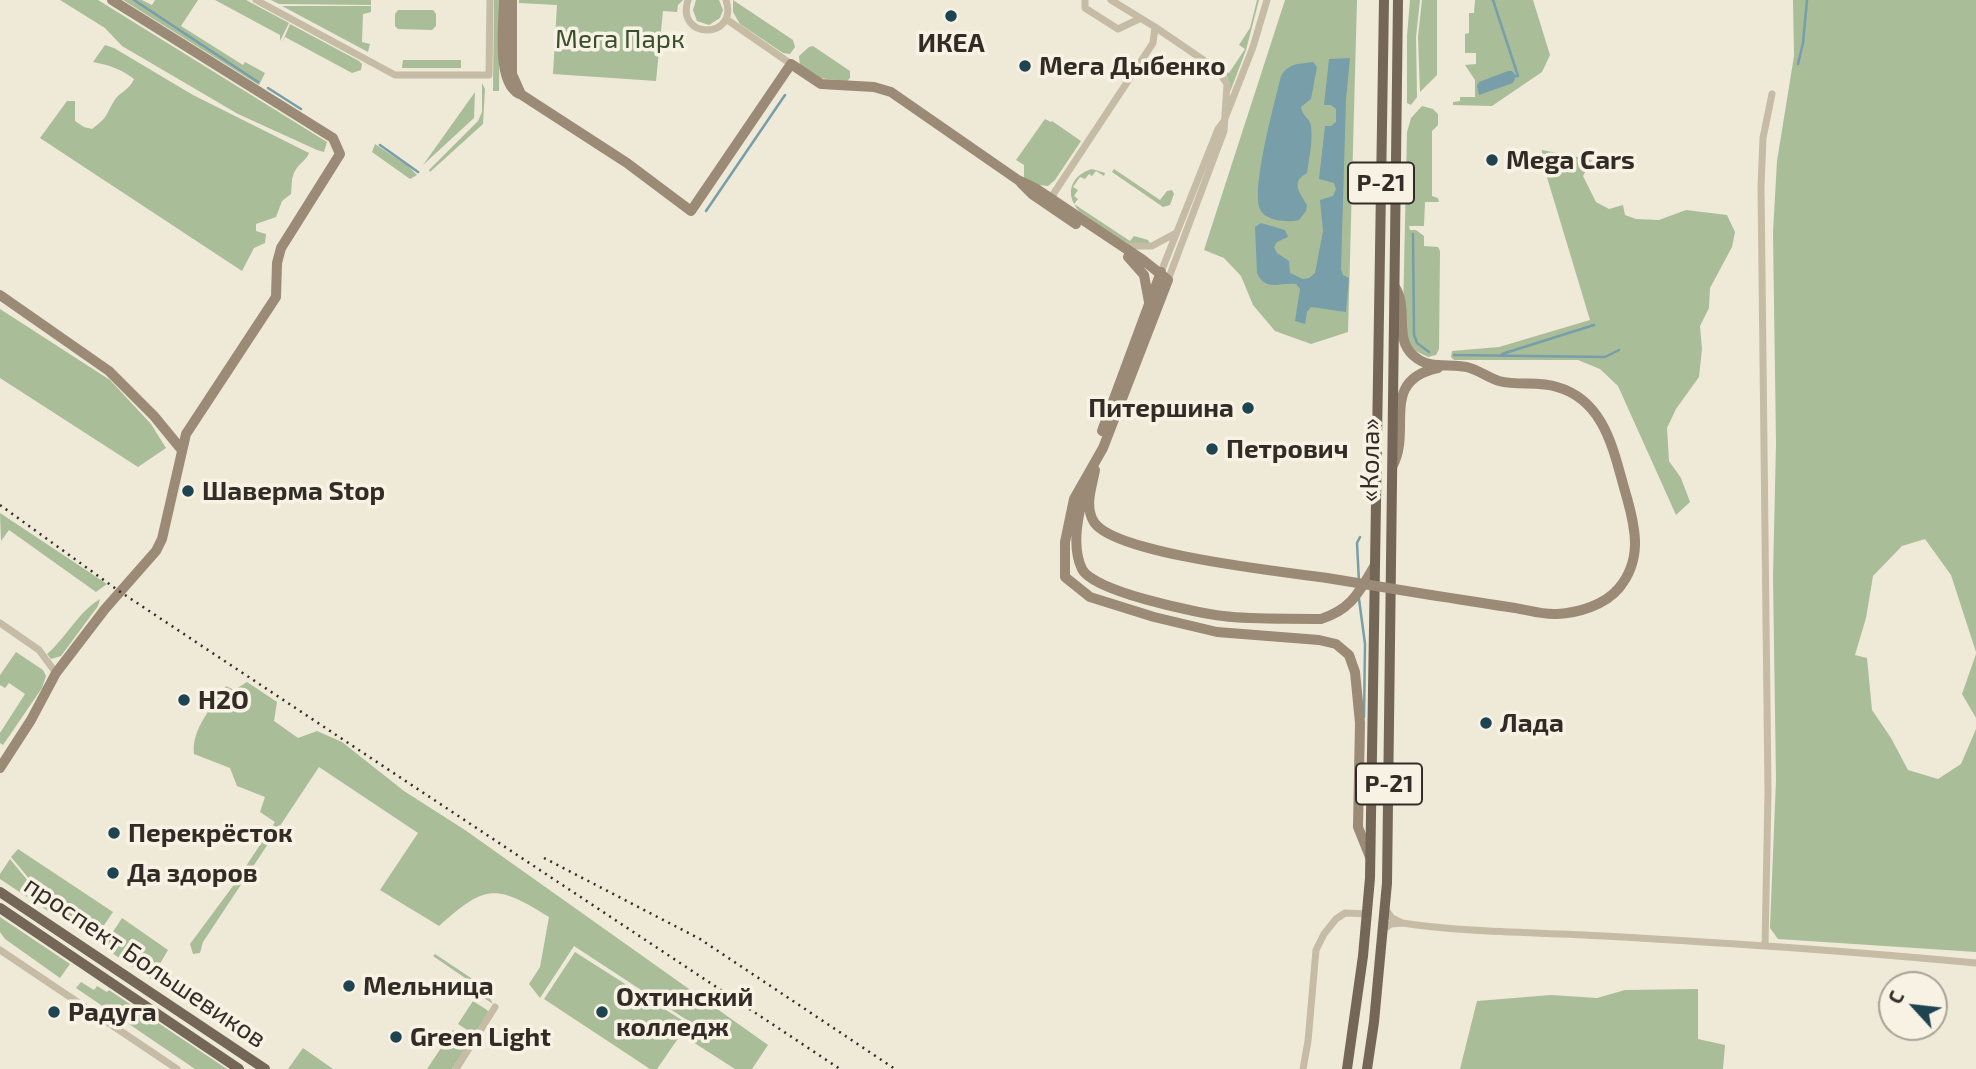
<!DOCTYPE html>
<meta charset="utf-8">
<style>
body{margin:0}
#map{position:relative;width:1976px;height:1069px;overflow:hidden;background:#efe9d8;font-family:"Exo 2",sans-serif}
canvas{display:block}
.north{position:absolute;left:1878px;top:971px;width:70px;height:70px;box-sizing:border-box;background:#f7f2e4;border:2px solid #a8a398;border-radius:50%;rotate:297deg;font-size:19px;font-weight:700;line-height:28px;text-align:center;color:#322c26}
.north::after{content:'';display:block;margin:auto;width:24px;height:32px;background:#1e4351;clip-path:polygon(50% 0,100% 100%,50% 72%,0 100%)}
</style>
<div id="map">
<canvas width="1976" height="1069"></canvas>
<div class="north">С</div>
</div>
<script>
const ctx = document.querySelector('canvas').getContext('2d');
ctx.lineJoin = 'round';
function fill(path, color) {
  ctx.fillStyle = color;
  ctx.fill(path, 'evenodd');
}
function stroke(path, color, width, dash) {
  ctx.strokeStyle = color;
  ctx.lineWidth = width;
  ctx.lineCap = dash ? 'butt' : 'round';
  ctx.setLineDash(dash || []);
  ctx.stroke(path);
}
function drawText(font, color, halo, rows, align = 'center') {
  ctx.font = font + ' "Exo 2",sans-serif';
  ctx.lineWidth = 7;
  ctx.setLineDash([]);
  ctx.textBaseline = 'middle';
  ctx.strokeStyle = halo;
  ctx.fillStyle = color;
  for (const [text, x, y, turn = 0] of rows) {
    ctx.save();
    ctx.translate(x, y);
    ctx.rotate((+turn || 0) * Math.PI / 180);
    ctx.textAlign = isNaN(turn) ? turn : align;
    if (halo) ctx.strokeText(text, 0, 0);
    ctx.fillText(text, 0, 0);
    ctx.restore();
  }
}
fill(new Path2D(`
 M60,0h38l229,142 -3,10 -7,-2 -79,-36 -116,-68 -17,-18z
 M123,0h19l10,5 3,-5h43l-17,26 62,39 2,-3 20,11 -6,12z
 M215,0h31l43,23 -9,18v-6z
 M271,0h100v5l-92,-1z
 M494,0h6l-1,91h-6z
 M519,0h164l-5,5 -1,7 -14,-1 -7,70 -103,-7 4,-69 -38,-2z
 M696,0h23l4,10 -3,8 -11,7 -12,-4 -4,-11z
 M733,0l60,40 2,7 -5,7 -7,-1 -43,-29 -7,-12z
 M1257,0h2l-13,50 -16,42v-8l-6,-14 5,3 16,-24 -6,-4 11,-17z
 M1285,0h72l-9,332 -37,12 -36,-13 -22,-26 -12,-29 -17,-18 -20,-8z
 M1410,0h10l-4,37 1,60 -6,8 -4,-2v-67z
 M1422,0h15v75l-17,17 -2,-55z
 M1475,0h58l17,55 -8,17 -50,34 -39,-1v-3l7,-1v-4h15v-17l-10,-15 11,-1v-11h-11v-19l4,-1v-20h5z
 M1793,0h183v652l-25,-77 -26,-36 -23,7 -29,30 -7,42 -11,37 12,3 5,52 19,28 17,32 30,9 23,-15 15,-35v223l-198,-13 -8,-11 6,-148 -3,-203 3,-134 -3,-211 4,-71 17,-105z
 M282,6h89v6l-8,2 -1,28 8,2 -2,8z
 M398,10h35l3,4v12l-4,4 -34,-1 -3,-3v-12z
 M290,24l69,37 3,3 -1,6 -9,3 -67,-36 -3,6z
 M105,45l9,3 79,47 116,58c-3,8 -10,10 -14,18 -4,6 -3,16 -4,23l-9,7 -6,16 -20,7v7l10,3 -1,9 -11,5 -12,23 -202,-133 27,-37h8v20l9,6 8,2c17,-13 13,-13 22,-28 5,-9 15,-10 20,-22 -13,-10 -25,-14 -41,-17z
 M813,46l37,25v7l-3,3 -29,-3 -18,-11 -1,-11 10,-9z
 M403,60h58v8h-59z
 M482,83l3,6 -2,35 -53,48 -1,-2 49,-49 4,-9z
 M475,92l-1,26 -51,47z
 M1422,106l11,3 5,5v11l-6,6v65l6,2 1,4h-14l-1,24h-15l1,4h6l8,6v10l14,1 2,4 -1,98 -3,6 -8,2 -12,-6 -7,-7 -6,-31 4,-181 4,-14z
 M1045,119l6,3 1,-1 29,20 -26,39 -7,6 -9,-1 -15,-7v-13l-8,-5z
 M375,144l33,22 9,9 -7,4 -38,-27z
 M1542,150l50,10 -9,16 13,26 13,7 14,-4 2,10 11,4 23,1 27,-10 41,5 8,17 -3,15 -22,41 -1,20 -9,18 2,23 -3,28 -23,32 -9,19 2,33 12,17 9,24 -14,13 -58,-129 -18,-17 -22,-9h-124l-3,-3 1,-6 47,-4 91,-27 -47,-156z
 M1092,169l13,4 -1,3 -8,-5 -4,5 -3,-2 -4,5 -5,-2 -7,10 5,3 -4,6 4,3 -4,5 56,37 4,-5 14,4 2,4h-20l-7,-3 -44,-30c-15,-17 -8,-36 13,-42z
 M1114,169l46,31 7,-9 5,-1 2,4 -4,11 -7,2 -51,-35z
 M0,309l110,71 41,44 15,24 -28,19 -138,-89z
 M0,513l107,71 -11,8 -87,-62 -8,11z
 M100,599l-2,7 -37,50 -10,3 -4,-5c19,-16 32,-43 53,-55z
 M16,652l27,18 3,6 -4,12 -39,57 -3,-2v-10l25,-39 -16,-11 -4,5 -5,-3v-10z
 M1976,654v64l-14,-24z
 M247,682l30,20 -3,19 24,17 19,-7 25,11 62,49 61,39 303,215 -16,24h-17l-50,-32 8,-13 -119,-78 -34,52 -11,-14 11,-17 9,-50c-53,-33 -63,-33 -110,9l-59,-36 38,-57 -99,-66 -116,175 -3,11 -7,1 -3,-10 43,-58 42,-64 -15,-10 5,-15 -28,-11 -7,-18 -36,-14c-3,-25 19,-48 32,-68l8,4z
 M18,849l95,63 -15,22h-7l-9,-6 -2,2 -18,-12 -51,-61z
 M10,859l45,55 -1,1 -54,-36v-5z
 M0,917l70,47 -10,14 -55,-39 -5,-7z
 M122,918l46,32 -17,29 -48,-32z
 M575,952l113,72 -31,45h-7l-106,-70z
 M435,954l48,32 10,18 -28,-19 3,-5 -35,-24z
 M81,982l13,8 3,-4 10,6 2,-2 118,79h-32l-119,-81z
 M1698,989v50l27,6 -2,24h-263l17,-68 74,-6 46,3 28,-8z
 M473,1001l14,9 2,3 -14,22 -17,-11z
 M453,1030l17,11 -18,28h-25z
 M303,1048l30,21h-45z`), '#a9bd99');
fill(new Path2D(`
 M1350,58l-4,42 -5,169 2,6 6,3 -3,34 -35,-5 -4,5 -2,12 -10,-3 5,-32 -4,-5c-15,-2 -31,8 -39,-11l-2,-46 6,-4 24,7 3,7 -11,5 -3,5 3,6 12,8 1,12 13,6 6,-1 6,-5 8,-42 -3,-31 13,-4 3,-7 -2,-6 -15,-4 6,-53h6l5,-4v-13l-5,-4h-7l5,-46z
 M1313,62l4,5 -6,32 -10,8c1,9 9,11 10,19 2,15 -2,32 -4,47 -17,9 -7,20 0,32l-1,6 -7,9c-11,3 -34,1 -39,-11 -9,-21 15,-108 21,-133 8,-13 17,-12 32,-14z
 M1508,71h4l4,5 -3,7 -34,12 -2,-9 2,-4z`), '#789eaa');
stroke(new Path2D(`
 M134,0l124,82
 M1493,0l25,76h-2
 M1798,64l5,-21 4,-43
 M268,88l33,21
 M380,145l38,27
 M706,211l79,-116
 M1413,234l1,101 3,8 12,9
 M1502,354l92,-29
 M1454,355l151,2 14,-7
 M1359,582l-2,-39 3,-6
 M1359,599l6,45 -1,73`), '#789eaa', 2.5);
stroke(new Path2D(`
 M256,0l139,75h94l1,-75
 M688,0c-13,40 51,40 38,0
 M1085,0v8l33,21 21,-10
 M1111,0l44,27 63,43 9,14 -3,47 -56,149
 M726,19l65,45
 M1052,202l2,-9 99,-150 2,-16
 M1125,246h27l24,-13
 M1161,272l57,-143 6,-8 29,-74 14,-47
 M0,623l39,27 17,23
 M1402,923c67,10 135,9 202,13 124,7 248,15 372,27
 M1384,929l7,-5 11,-1 -10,-5 -7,-9
 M1765,946l3,-154 -7,-605 2,-49 9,-44
 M0,950l177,119
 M456,1069l39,-62
 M1303,1069l5,-28 8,-91 8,-16 12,-15 9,-6 23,1`), '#c6bba5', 7);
stroke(new Path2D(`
 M504,0c0,23 -9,87 18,95l105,68 64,48 100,-147 30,20 53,3 17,5 127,88 17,8 108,72 25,20 -65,168 -29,51 -9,43v35l25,20 64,20 63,15 102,8 17,4 13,11 6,17 5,51 -2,104 12,30
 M512,0v74l8,18
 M1021,183l11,11 44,30
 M1128,257l16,18 5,27
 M1395,287c14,21 -2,52 19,69 17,15 37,6 56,12 10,3 19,10 29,13 19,5 40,0 58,6 50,14 57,68 70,111 9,32 15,62 -8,90 -14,17 -41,25 -62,26 -14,1 -29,-4 -42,-6 -28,-4 -56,-9 -84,-13
 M0,295l109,76 45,45 27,33
 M1102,431l59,-159
 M1393,465c19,-35 -14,-85 45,-97
 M1095,470c-3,17 -11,36 -1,52 20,32 190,50 233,56
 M1086,489c-8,23 -15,57 -4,80 10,22 115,44 141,47 32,4 65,2 98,3 31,-10 38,-27 54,-54
 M0,768l31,-48 25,-47 49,-64 51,-58 6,-12 24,-105 90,-137 1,-34 4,-15 59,-94 -7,-16 -221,-138`), '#9a8a76', 10);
stroke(new Path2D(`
 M0,892l265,177
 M0,908l239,161
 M1347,1069l16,-113 7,-78 14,-878
 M1367,1069l7,-47 13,-139 11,-883`), '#746757', 10);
stroke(new Path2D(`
 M0,505l119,86 721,478
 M544,858l156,81 195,130`), '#322c26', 2.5, [2, 5]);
stroke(new Path2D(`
 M1327,578l104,17`), '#9a8a76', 10);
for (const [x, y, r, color] of [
 [951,16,7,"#1e4351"],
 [1025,66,7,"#1e4351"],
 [1492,160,7,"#1e4351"],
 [1248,408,7,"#1e4351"],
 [1212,449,7,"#1e4351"],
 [188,491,7,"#1e4351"],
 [184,700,7,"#1e4351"],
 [1486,723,7,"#1e4351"],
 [114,833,7,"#1e4351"],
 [113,873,7,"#1e4351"],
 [349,986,7,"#1e4351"],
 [54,1012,7,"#1e4351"],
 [602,1012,7,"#1e4351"],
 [396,1037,7,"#1e4351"]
]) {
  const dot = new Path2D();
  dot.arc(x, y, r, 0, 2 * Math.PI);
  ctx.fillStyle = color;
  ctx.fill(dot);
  stroke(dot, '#f7f2e4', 2.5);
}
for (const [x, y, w] of [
 [1381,183,66],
 [1389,784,66]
]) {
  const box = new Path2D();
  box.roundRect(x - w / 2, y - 20.5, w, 41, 5);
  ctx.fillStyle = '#f7f2e4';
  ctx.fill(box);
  stroke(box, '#322c26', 2);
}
drawText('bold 24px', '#322c26', null, [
 ["Р-21",1381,183],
 ["Р-21",1389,784]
]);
drawText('26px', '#3a4f2b', '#f7f2e4', [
 ["Мега Парк",620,39]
]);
drawText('bold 26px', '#322c26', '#f7f2e4', [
 ["ИКЕА",951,43,"center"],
 ["Мега Дыбенко",1039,66],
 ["Mega Cars",1506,160],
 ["Питершина",1234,408,"right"],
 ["Петрович",1226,449],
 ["Шаверма Stop",202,491],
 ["H2O",198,700],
 ["Лада",1500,723],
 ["Перекрёсток",128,833],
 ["Да здоров",127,873],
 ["Мельница",363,986],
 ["Охтинский",616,997],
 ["колледж",616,1027],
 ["Радуга",68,1012],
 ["Green Light",410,1037]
], 'left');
drawText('26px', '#322c26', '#f7f2e4', [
 ["«Кола»",1370,460,-89],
 ["проспект Большевиков",145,962,34]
]);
</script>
